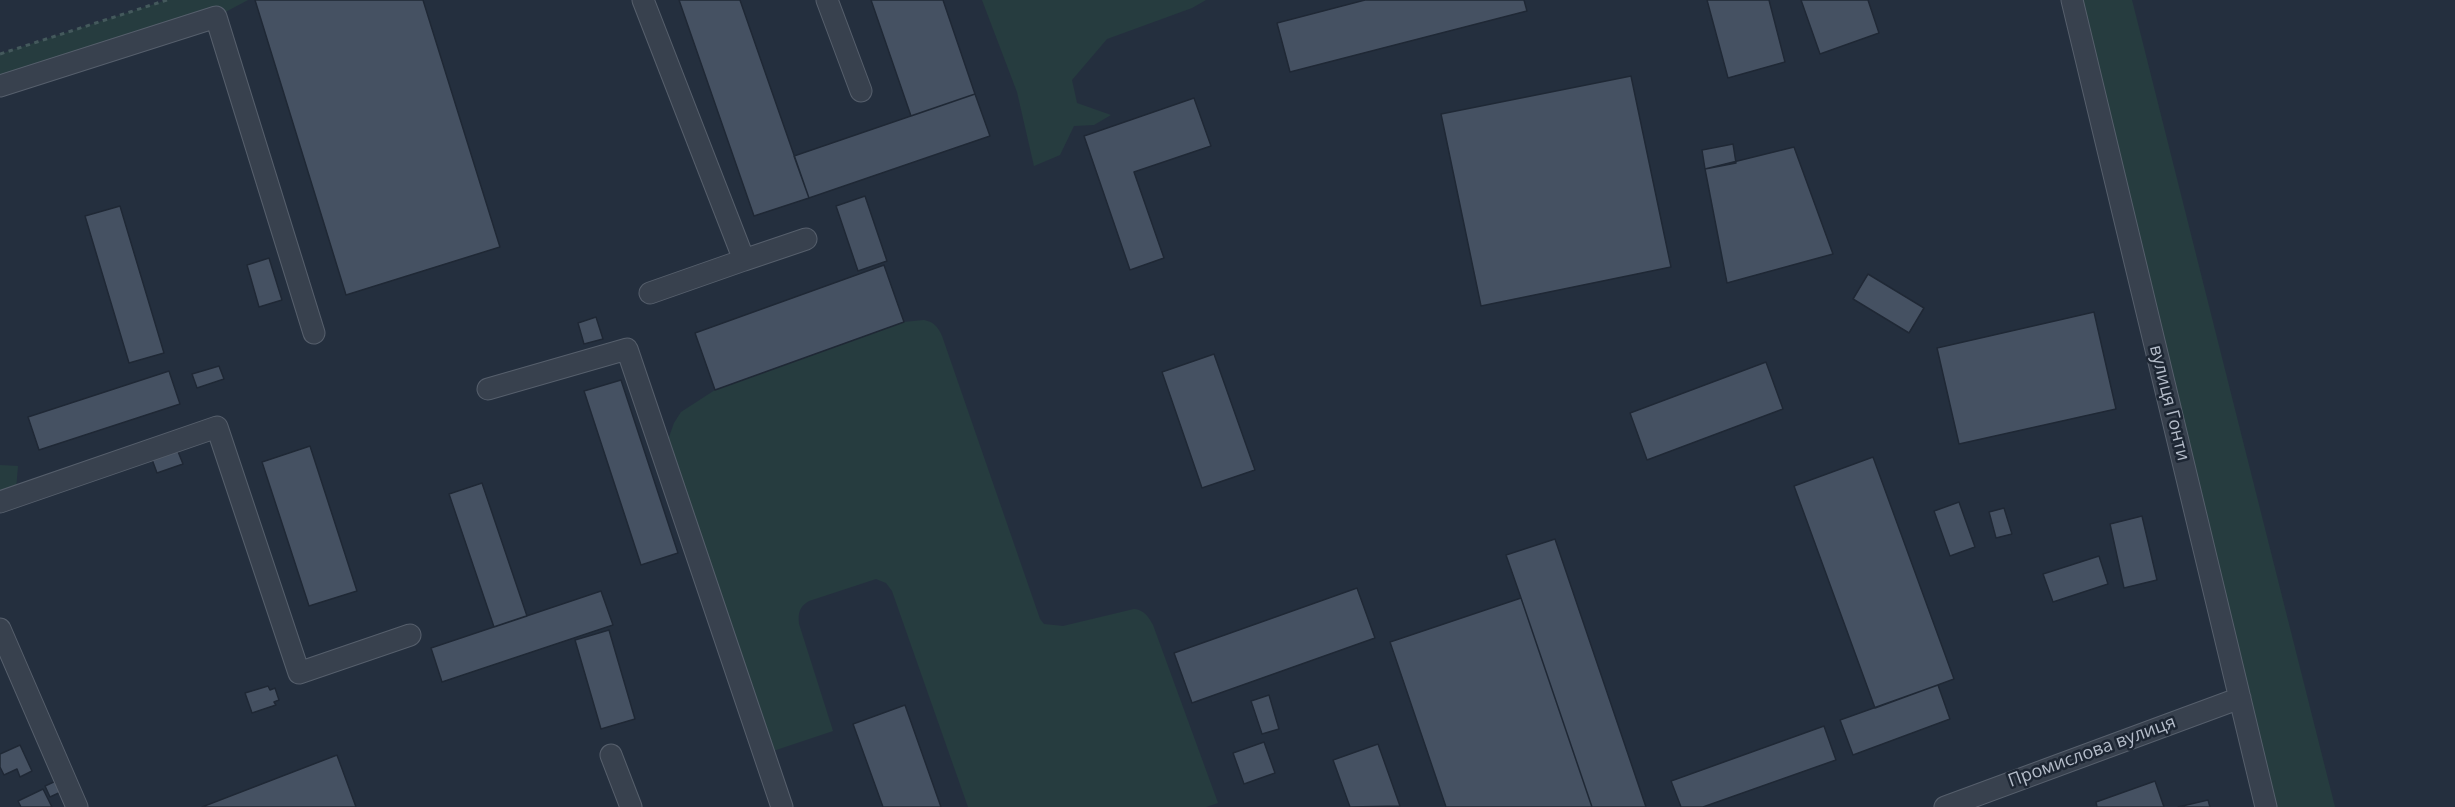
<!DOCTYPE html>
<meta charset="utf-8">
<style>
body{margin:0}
canvas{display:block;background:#242f3e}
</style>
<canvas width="2455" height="807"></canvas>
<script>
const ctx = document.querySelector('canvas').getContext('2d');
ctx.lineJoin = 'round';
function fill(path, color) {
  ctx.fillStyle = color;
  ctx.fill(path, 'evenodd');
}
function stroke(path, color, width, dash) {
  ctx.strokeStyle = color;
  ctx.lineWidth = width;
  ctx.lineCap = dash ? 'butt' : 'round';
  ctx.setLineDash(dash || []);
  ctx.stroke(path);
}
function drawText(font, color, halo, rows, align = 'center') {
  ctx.font = font + ' "Open Sans",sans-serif';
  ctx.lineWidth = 5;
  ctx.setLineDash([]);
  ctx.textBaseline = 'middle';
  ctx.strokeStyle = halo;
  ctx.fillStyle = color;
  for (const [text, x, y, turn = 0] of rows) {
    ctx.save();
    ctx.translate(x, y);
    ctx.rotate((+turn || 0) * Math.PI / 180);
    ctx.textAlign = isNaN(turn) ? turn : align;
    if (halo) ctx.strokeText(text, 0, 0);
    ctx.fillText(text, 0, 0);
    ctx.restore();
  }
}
fill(new Path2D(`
 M167,0h81l-32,17 -216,69v-32z
 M982,0h224l-14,8 -85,31 -35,41 5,23 34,12 -17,10 -20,1 -14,29 -26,11 -17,-74z
 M2072,0h60l203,807h-69z
 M924,320c10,2 14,7 18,16l98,283 4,5 19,2 71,-17c10,1 14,7 19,16l65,178 -12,4h-238l-76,-216 -6,-8 -10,-4 -67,22c-10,6 -11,12 -10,23l34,107 -69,23 -101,-300 11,-31 7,-11 34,-22 189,-68z
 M0,465l18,1 -2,24h-16z`), '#263c3f');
const building = new Path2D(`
 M255,0h168l77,247 -154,48z
 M679,0h61l69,198 -55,18z
 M871,0h72l32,94 -64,22z
 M1365,0h159l3,11 -237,61 -13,-49z
 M1707,0h62l16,62 -57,16z
 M1801,0h67l11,33 -59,21z
 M1631,76l40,191 -190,39 -40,-192z
 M975,94l15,42 -181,62 -15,-42z
 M1194,98l17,48 -77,26 30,86 -34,12 -46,-134z
 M1733,144l3,19 -31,6 -3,-19z
 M1794,147l39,107 -106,29 -22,-114z
 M865,196l22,65 -29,10 -22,-65z
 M120,206l44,147 -35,10 -44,-147z
 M269,258l13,42 -23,7 -12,-42z
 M884,265l20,57 -189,68 -20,-57z
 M1868,274l56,34 -15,25 -56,-34z
 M2094,312l22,97 -157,35 -22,-96z
 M596,317l7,22 -19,5 -6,-21z
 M1214,354l41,116 -53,18 -40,-116z
 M1766,362l17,47 -136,51 -17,-47z
 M219,366l5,13 -27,9 -5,-14z
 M169,371l11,33 -141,46 -11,-33z
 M621,380l57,173 -37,12 -57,-174z
 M175,444l8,20 -26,9 -7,-19z
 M310,446l47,145 -48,15 -47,-144z
 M1873,457l81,222 -79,29 -81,-222z
 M482,483l45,133 -33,11 -45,-133z
 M1959,502l16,45 -25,9 -16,-45z
 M2004,508l8,26 -16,4 -7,-26z
 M2142,516l15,64 -33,8 -14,-64z
 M1555,539l91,268h-54l-71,-209 -15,-43z
 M2099,556l9,28 -55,18 -10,-28z
 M1357,588l18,50 -183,65 -18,-50z
 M601,591l12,34 -171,57 -11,-34z
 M1521,598l71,209h-146l-56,-165z
 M609,630l26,89 -34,10 -26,-89z
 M1938,685l12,34 -97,36 -13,-35z
 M268,686l2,4 5,-2 4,12 -5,2 2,3 -24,8 -7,-20z
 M1269,695l10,34 -17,5 -11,-33z
 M905,705l36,102h-58l-30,-83z
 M1824,726l12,34 -133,47h-22l-10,-26z
 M1264,742l11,31 -31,11 -11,-31z
 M1378,744l22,62 -50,1 -17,-47z
 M20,745l12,26 -12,6 -3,-8 -13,6 -4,-8v-13z
 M337,755l19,52h-154z
 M58,780l5,11 -13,6 -5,-11z
 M2155,781l9,26h-67l-1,-5z
 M43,789l9,18h-31l-3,-6z
 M2208,800l2,7h-32z`);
fill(building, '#455162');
stroke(building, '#1f2835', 1.5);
const minor = new Path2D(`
 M643,0l101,260 62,-21
 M827,0l34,91
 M2072,0l194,807
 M0,86l216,-69 98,316
 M650,293l94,-33
 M488,389l139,-40 155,458
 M0,502l217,-75 82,246 111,-38
 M0,629l77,178
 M611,755l20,52
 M1945,807l295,-109`);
stroke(minor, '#565f6c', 23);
stroke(new Path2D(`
 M0,54l167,-54`), '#44595c', 3, [4.5, 4.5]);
stroke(minor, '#38414e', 21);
drawText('18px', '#b4bcc9', '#1d2633', [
 ["вулиця Гонти",2169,403,76],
 ["Промислова вулиця",2092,752,-20]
]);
</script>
